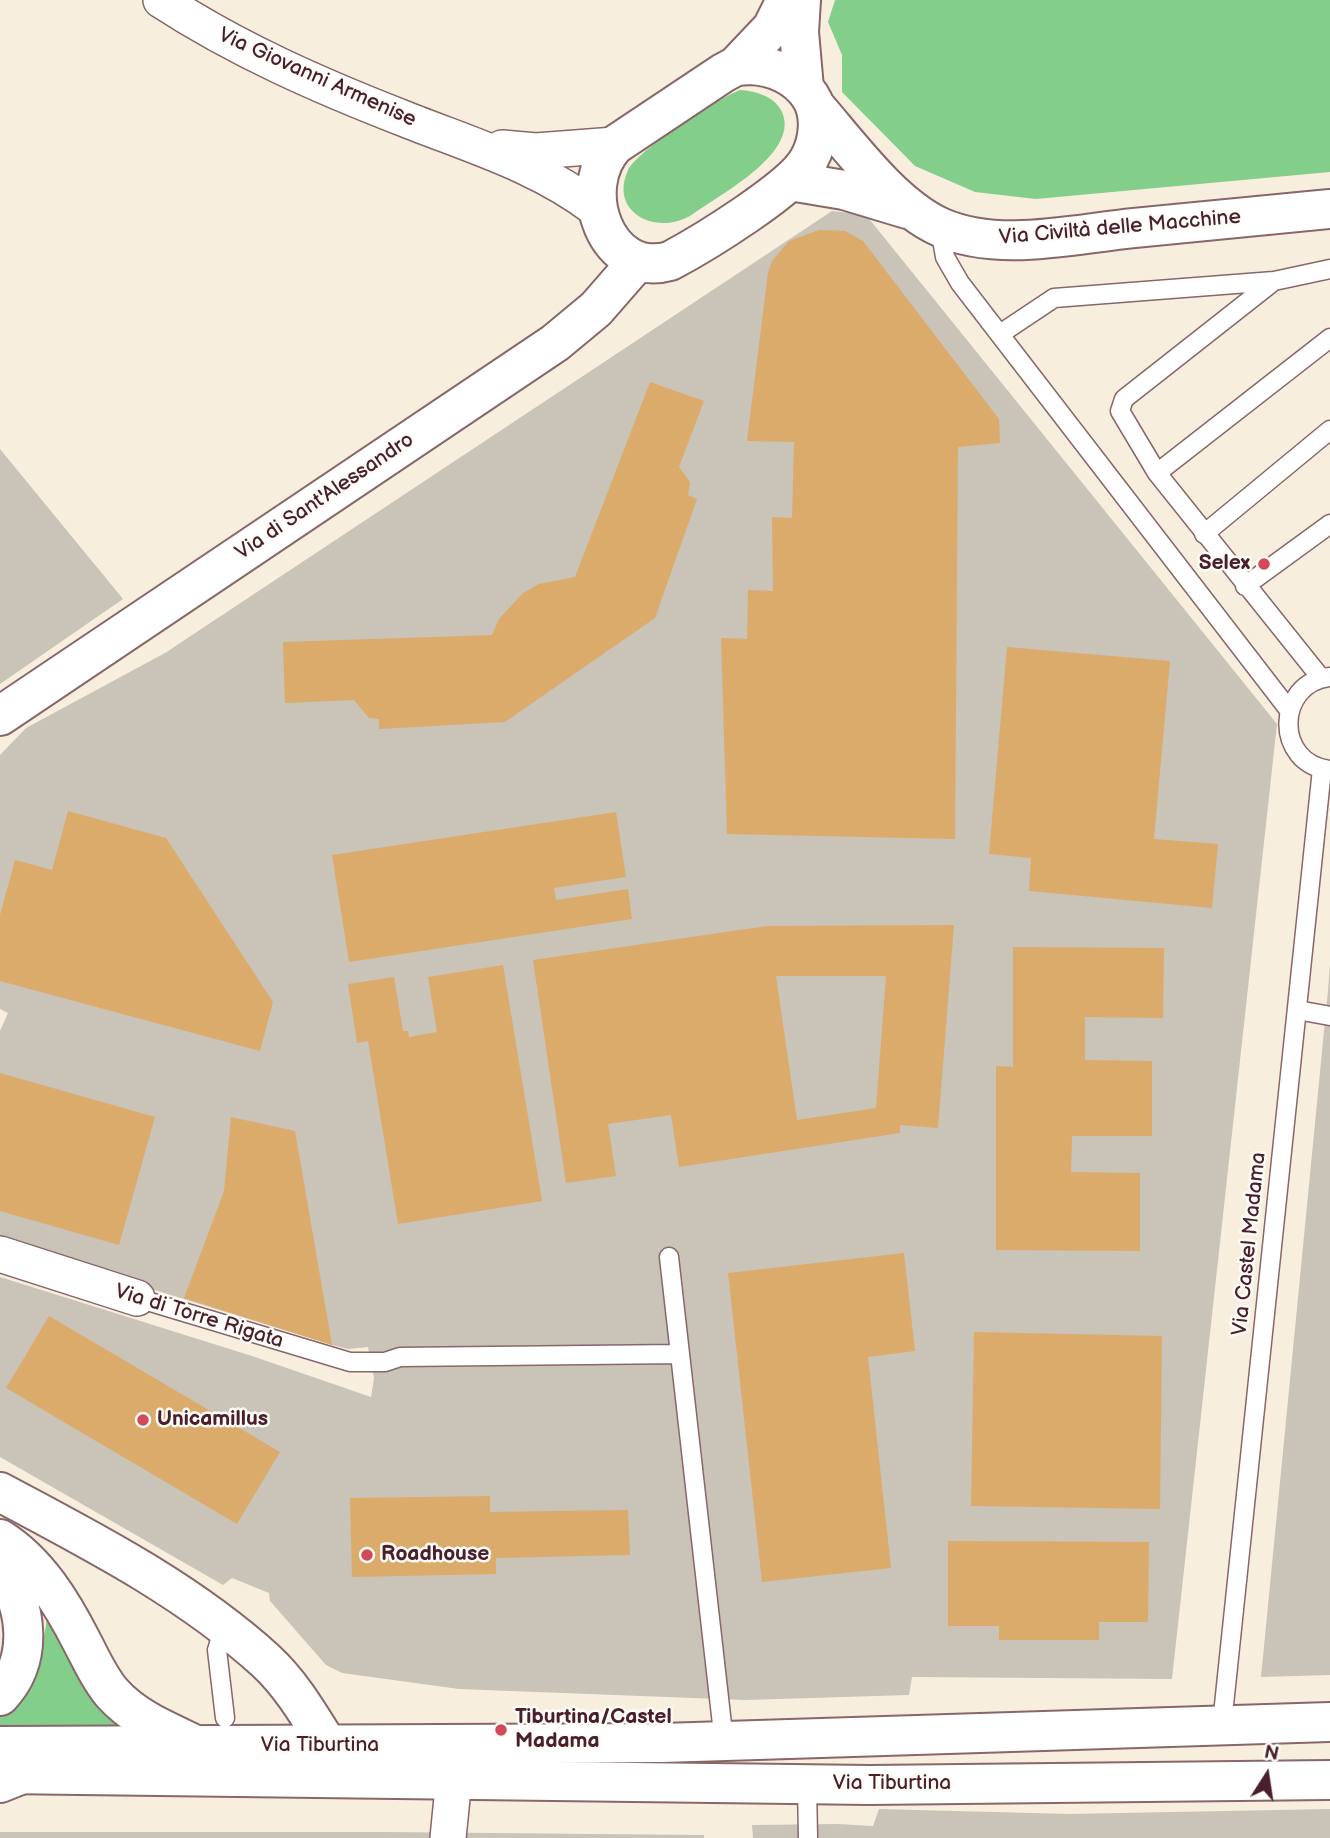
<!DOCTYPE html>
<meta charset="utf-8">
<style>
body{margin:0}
#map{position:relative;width:1330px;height:1838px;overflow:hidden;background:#f8eedd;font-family:"Balsamiq Sans",sans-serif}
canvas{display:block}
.north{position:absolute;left:1232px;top:1740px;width:70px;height:70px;-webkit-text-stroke:5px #fdfcf7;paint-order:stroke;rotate:12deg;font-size:19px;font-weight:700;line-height:28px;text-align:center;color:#4a1f2b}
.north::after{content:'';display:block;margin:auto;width:24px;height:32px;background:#4a1f2b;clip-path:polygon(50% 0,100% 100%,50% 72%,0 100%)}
</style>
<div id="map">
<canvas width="1330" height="1838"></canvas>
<div class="north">N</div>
</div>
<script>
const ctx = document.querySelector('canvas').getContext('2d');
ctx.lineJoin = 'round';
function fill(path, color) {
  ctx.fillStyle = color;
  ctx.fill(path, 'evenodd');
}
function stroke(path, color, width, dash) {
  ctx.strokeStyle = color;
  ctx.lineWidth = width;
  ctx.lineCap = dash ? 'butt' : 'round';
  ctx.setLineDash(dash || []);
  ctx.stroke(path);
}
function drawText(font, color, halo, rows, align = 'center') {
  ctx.font = font + ' "Balsamiq Sans",sans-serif';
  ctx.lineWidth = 5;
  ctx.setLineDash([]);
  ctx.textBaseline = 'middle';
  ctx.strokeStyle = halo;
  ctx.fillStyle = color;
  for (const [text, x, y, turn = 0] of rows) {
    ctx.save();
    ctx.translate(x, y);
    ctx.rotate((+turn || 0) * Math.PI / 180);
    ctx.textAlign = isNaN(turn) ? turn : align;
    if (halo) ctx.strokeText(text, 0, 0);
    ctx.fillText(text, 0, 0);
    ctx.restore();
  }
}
fill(new Path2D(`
 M832,211l34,4 411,509 -105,955 -260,-2 -3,18 -164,5 -286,-11 -117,-16 -16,-8 -56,-64 -1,-8 -37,-15 -9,7 -223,-128v-180l252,79 119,41 3,-19 -6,-31 -20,2 -16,-4 -332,-103v-211l8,-18 -8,-4v-254l26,-27 139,-75z
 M0,449l123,150 -123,85z
 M1330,964v711l-69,2 67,-687z
 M879,1809l190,5 261,-5v29h-577l-1,-13 86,-1 35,2z
 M0,1832h385l319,3v3h-704z`), '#c9c3b8');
fill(new Path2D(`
 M835,0h495v172l-294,27 -61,-7 -60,-26 -73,-74v-37l-14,-33z
 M740,90c15,1 33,6 41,20 22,41 -60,84 -88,104 -34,23 -85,0 -65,-44 10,-20 89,-71 112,-80z
 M47,1616l76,111h-123v-11c32,-28 43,-59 47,-100z`), '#84ce8b');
fill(new Path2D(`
 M819,230l26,1 18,10 136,178 1,24 -42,4 -3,392 -228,-5 -6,-196 26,1 1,-49 25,1 -1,-74 20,1 2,-76 -47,-1 21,-168 4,-12 17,-20z
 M650,382l54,19 -25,66 11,15 -2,13 9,4 -42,119 -150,104 -126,7v-10l-10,-1 -15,-18 -69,3 -2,-61 209,-7 7,-16 24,-26 16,-9 36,-7z
 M1007,647l163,14 -16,178 64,5 -6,64 -183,-17 2,-33 -42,-4z
 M68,811l98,27 107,164 -13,49 -260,-70v-66l15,-55 37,10z
 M616,812l10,65 -72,11 2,12 72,-11 4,30 -283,43 -17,-107z
 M954,925l-16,203 -38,-3v8l-221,34 -8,-52 -63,9 8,52 -50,7 -33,-223 234,-34zM776,976h110l-10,132 -79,12z
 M1013,947l151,1 -1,70 -78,-1v43l67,1v75h-80l-1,36 69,1v78l-144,-1v-184l17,1z
 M503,965l39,236 -144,23 -30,-183 -11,2 -9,-59 46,-7 9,54h5l1,6 28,-5 -9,-55z
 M0,1073l155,44 -36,128 -119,-34z
 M231,1117l64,14 37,214 -148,-47 40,-107z
 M904,1253l11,98 -47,6 23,211 -129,14 -34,-309z
 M49,1316l231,136 -43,72 -231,-136z
 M974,1332l188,4 -2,173 -189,-3z
 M490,1496v16l138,-2 2,45 -134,3v16l-144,3 -2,-79z
 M948,1541l201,1 -1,80h-49v18h-100v-14h-51z`), '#dbab6c');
const service = new Path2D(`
 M940,227l5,30 15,26 329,427
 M1274,281l-150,118 -4,12 37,62 164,205
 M1000,334l54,-36 220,-17 56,-12
 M1157,473l173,-135
 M1204,534l126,-104
 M1245,586l85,-62
 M1330,677c-55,6 -56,87 0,93
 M1297,1010l33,6
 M669,1257l55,485
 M137,1298l213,64h35l15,-5 279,-3
 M224,1627l-7,23 8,68
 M1222,1724l100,-955
 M807,1784l1,54`);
const minor = new Path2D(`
 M161,0c77,50 159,86 244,119 65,26 134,46 191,90
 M502,148l34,3 79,-6
 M0,1254l137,44
 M448,1838l6,-60`);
const tertiary = new Path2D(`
 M801,0l-2,32 5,56
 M750,65c24,1 47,11 60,31 12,18 9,45 -1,63 -15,29 -107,85 -139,102 -64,18 -96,-73 -55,-116l108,-72 13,-7z
 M736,66l36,-38 14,-28
 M815,106c34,39 77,99 125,121 59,26 133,7 194,1 66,-6 131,-13 196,-19
 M790,181l54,9 63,19
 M0,716l555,-373 41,-34 41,-47
 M0,1492c92,49 188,98 266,169 26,24 44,56 63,86`);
const primary = new Path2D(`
 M0,1746l662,-3 668,-21
 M0,1774l870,11 460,-5`);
const motorway = new Path2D(`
 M0,1539c38,24 62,64 82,103 9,17 17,36 30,51 23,26 55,38 86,53
 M0,1568c28,37 34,92 0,128
 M0,1783l25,-10`);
stroke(service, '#876769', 21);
stroke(minor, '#876769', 38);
stroke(tertiary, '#876769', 42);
stroke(primary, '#876769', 42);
stroke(motorway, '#876769', 42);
stroke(service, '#fff', 18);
stroke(minor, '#fff', 35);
stroke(tertiary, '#fff', 38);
stroke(primary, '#fff', 38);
stroke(motorway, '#fff', 38);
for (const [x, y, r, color] of [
 [1264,564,7,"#d1495b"],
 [143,1420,7,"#d1495b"],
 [367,1555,7,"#d1495b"],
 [501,1730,7,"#d1495b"]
]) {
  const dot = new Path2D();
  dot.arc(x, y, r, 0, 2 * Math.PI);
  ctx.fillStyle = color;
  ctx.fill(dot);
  stroke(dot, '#fdfcf7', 2.5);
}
drawText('21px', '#4a1f2b', '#fdfcf7', [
 ["Via Giovanni Armenise",317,78,24],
 ["Via Civiltà delle Macchine",1120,228,-5],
 ["Via di Sant'Alessandro",325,497,-34],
 ["Via Castel Madama",1250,1244,-84],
 ["Via di Torre Rigata",199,1317,17],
 ["Via Tiburtina",320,1746],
 ["Via Tiburtina",892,1784]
]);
drawText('bold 21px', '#4a1f2b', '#fdfcf7', [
 ["Selex",1250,564,"right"],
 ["Unicamillus",157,1420],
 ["Roadhouse",381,1555],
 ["Tiburtina/Castel",515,1718],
 ["Madama",515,1742]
], 'left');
</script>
